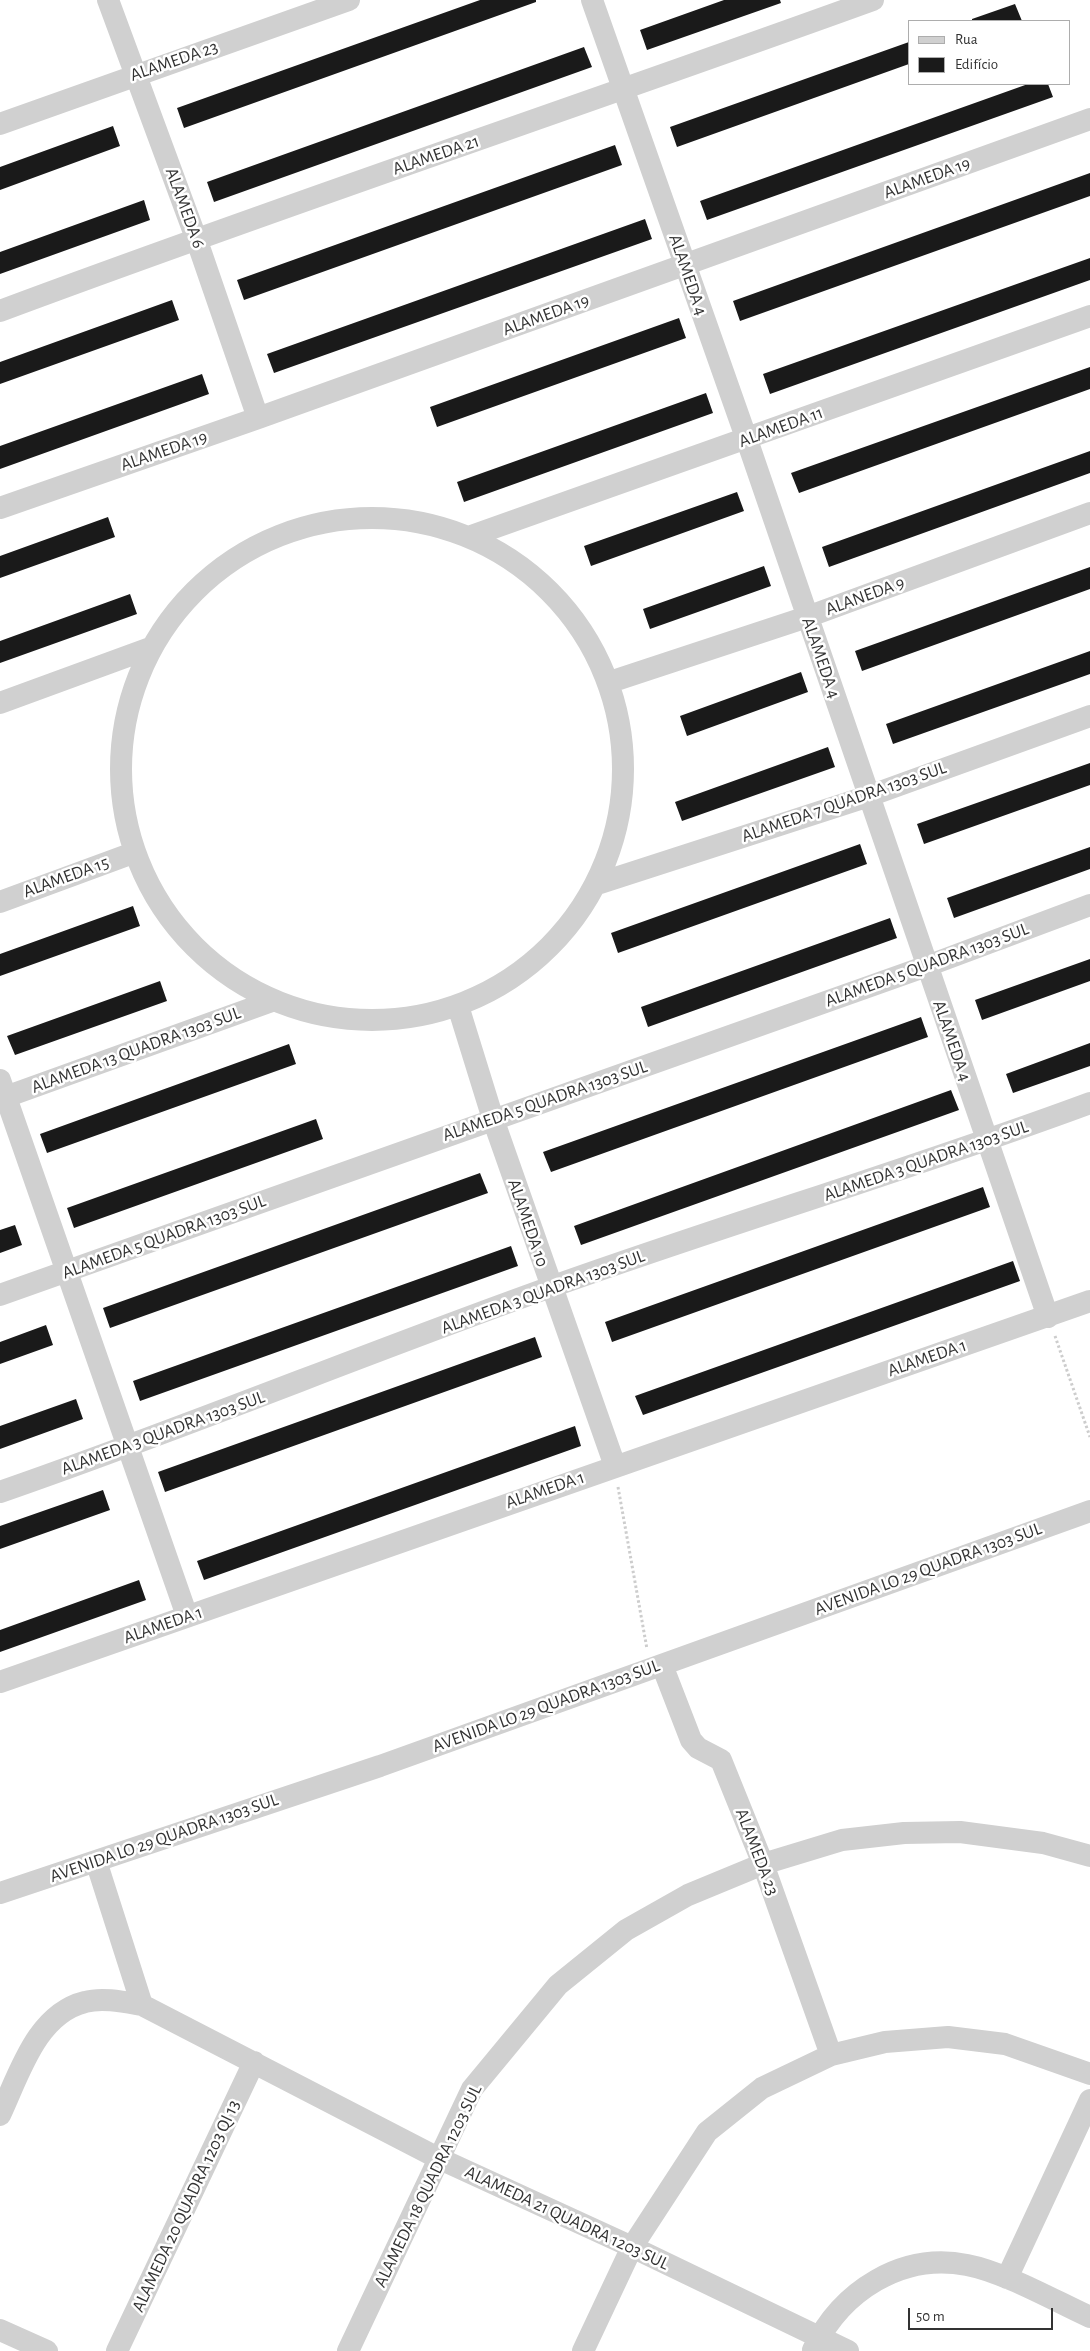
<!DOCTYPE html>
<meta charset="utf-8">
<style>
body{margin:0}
#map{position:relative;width:1090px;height:2351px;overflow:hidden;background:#fff;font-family:"Alegreya Sans",sans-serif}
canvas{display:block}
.legend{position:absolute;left:908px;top:20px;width:162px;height:65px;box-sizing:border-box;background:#fff;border:1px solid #adadad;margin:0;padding:6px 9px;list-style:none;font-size:15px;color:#333}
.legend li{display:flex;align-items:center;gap:10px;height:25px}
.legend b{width:25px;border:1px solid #adadad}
.scale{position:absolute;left:908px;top:2308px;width:145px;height:22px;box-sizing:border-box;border:2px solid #333;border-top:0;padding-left:6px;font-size:15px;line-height:18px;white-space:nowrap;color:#333;-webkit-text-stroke:4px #fff;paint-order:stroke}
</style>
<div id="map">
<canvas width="1090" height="2351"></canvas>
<ul class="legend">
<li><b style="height:6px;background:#d0d0d0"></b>Rua</li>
<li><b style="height:14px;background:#1a1a1a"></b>Edifício</li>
</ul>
<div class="scale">50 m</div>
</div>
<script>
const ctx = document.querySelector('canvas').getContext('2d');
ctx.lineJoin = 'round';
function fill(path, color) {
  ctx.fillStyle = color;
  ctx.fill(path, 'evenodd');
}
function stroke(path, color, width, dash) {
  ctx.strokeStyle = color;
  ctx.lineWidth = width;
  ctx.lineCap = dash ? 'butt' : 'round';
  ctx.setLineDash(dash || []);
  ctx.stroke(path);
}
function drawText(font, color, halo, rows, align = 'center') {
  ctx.font = font + ' "Alegreya Sans",sans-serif';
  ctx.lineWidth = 5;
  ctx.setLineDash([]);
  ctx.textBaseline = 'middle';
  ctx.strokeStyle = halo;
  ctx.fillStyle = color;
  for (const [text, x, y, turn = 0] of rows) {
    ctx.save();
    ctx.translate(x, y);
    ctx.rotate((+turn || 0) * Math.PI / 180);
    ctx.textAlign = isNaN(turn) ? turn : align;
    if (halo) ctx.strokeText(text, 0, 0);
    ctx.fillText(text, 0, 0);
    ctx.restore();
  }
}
fill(new Path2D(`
 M480,0h56v2l-352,126 -7,-20z
 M724,0h56l1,3 -134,47 -7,-20z
 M1015,4l7,17h-50v-2z
 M909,42v22l-232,83 -7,-20z
 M584,47l8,20 -378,135 -7,-20z
 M1028,84h20l5,13 -346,123 -7,-19z
 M113,126l7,20 -120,44v-23z
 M615,145l7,20 -378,135 -7,-20z
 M1090,173v23l-350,125 -7,-20z
 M144,200l6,20 -150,54v-22z
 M645,219l7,20 -378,134 -7,-19z
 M1090,258v22l-320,114 -7,-20z
 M172,300l7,20 -179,64v-22z
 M679,318l7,20 -249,89 -7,-20z
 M1090,367v22l-291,104 -8,-20z
 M202,374l7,20 -209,75v-23z
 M706,393l7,20 -249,89 -7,-20z
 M1090,451v22l-261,94 -7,-20z
 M737,492l7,19 -153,55 -7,-20z
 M108,517l7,20 -115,41v-22z
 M764,566l7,20 -121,43 -7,-20z
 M1090,567v22l-228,82 -7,-20z
 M130,594l7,20 -137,49v-22z
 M1090,651v23l-197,70 -7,-20z
 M801,672l7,20 -121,44 -7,-20z
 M828,747l7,20 -153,54 -7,-19z
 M1090,763v22l-166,59 -7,-20z
 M860,844l7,20 -249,89 -7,-20z
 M1090,847v22l-136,49 -7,-20z
 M133,906l7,20 -140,50v-22z
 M890,918l7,20 -249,89 -7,-20z
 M1090,959v22l-108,39 -7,-20z
 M160,981l7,20 -152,54 -8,-19z
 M921,1017l7,20 -377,135 -8,-20z
 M1090,1043v23l-77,27 -7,-19z
 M289,1044l7,20 -249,89 -7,-19z
 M951,1090l8,20 -378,135 -7,-19z
 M316,1119l7,20 -249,89 -7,-20z
 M480,1173l8,20 -378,135 -7,-20z
 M983,1187l7,20 -378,135 -7,-20z
 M15,1225l7,20 -22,8v-23z
 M511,1246l7,20 -378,135 -7,-20z
 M1013,1261l7,20 -377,134 -8,-19z
 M46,1325l7,20 -53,19v-22z
 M535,1337l7,20 -377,135 -7,-20z
 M76,1399l7,20 -83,30v-23z
 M575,1426l6,20 -377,134 -7,-19z
 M103,1490l7,20 -110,39v-23z
 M139,1580l7,20 -146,52v-22z`), '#1a1a1a');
stroke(new Path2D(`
 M1055,1336l35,101
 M618,1487l29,162`), '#cdcdcd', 3, [2.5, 2.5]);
stroke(new Path2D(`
 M108,0l88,238 62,180
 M592,0l155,440 301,877
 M0,124l349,-124
 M0,311c289,-108 583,-206 873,-311
 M0,508l258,-90 832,-299
 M121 769a251 251 0 1 1 502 0a251 251 0 1 1-502 0Z
 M471,536l619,-220
 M610,682l197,-65 283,-104
 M0,703l150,-55
 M597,884l272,-88 221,-80
 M0,902l133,-49
 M458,1006l35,113 122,347
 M0,1080l187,536
 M0,1099l272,-98
 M0,1295l927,-329 163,-61
 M0,1492c185,-64 366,-139 551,-205 179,-64 361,-118 539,-184
 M662,1665l29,75 7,8 23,12 42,104 68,191
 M0,1682l1090,-381
 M96,1861l46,144
 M0,1893l380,-127 710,-255
 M0,2115c19,-40 36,-101 85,-113 17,-5 40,0 57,3l296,153 194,89 216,104
 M1007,2278l83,-178
 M0,2330l47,21
 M813,2350c28,-59 89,-98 154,-85 37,7 88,36 123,52
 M117,2351l137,-289
 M348,2351l124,-262 86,-104 68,-55 62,-35 75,-31 79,-24 62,-7 56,-1 83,11 47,13
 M583,2351l49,-104 75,-115 55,-44 69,-33 54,-13 63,-5 57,7 85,30`), '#d0d0d0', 22);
drawText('18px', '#333', '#fff', [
 ["ALAMEDA 23",174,61,-19],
 ["ALAMEDA 21",436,155,-19],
 ["ALAMEDA 19",927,178,-20],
 ["ALAMEDA 6",185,208,70],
 ["ALAMEDA 4",688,275,71],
 ["ALAMEDA 19",546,315,-20],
 ["ALAMEDA 11",781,427,-20],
 ["ALAMEDA 19",164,451,-19],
 ["ALANEDA 9",865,596,-20],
 ["ALAMEDA 4",821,658,71],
 ["ALAMEDA 7 QUADRA 1303 SUL",844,802,-19],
 ["ALAMEDA 15",66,877,-20],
 ["ALAMEDA 5 QUADRA 1303 SUL",927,965,-20],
 ["ALAMEDA 4",952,1041,71],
 ["ALAMEDA 13 QUADRA 1303 SUL",136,1050,-20],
 ["ALAMEDA 5 QUADRA 1303 SUL",545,1101,-19],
 ["ALAMEDA 3 QUADRA 1303 SUL",926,1161,-19],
 ["ALAMEDA 10",528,1223,71],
 ["ALAMEDA 5 QUADRA 1303 SUL",164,1237,-20],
 ["ALAMEDA 3 QUADRA 1303 SUL",543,1292,-20],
 ["ALAMEDA 1",927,1358,-19],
 ["ALAMEDA 3 QUADRA 1303 SUL",163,1433,-20],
 ["ALAMEDA 1",545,1490,-19],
 ["AVENIDA LO 29 QUADRA 1303 SUL",928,1569,-20],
 ["ALAMEDA 1",163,1625,-19],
 ["AVENIDA LO 29 QUADRA 1303 SUL",546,1706,-20],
 ["AVENIDA LO 29 QUADRA 1303 SUL",164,1838,-19],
 ["ALAMEDA 23",757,1852,69],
 ["ALAMEDA 18 QUADRA 1203 SUL",428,2186,-64],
 ["ALAMEDA 20 QUADRA 1203 QI 13",186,2206,-65],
 ["ALAMEDA 21 QUADRA 1203 SUL",567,2218,25]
]);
</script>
